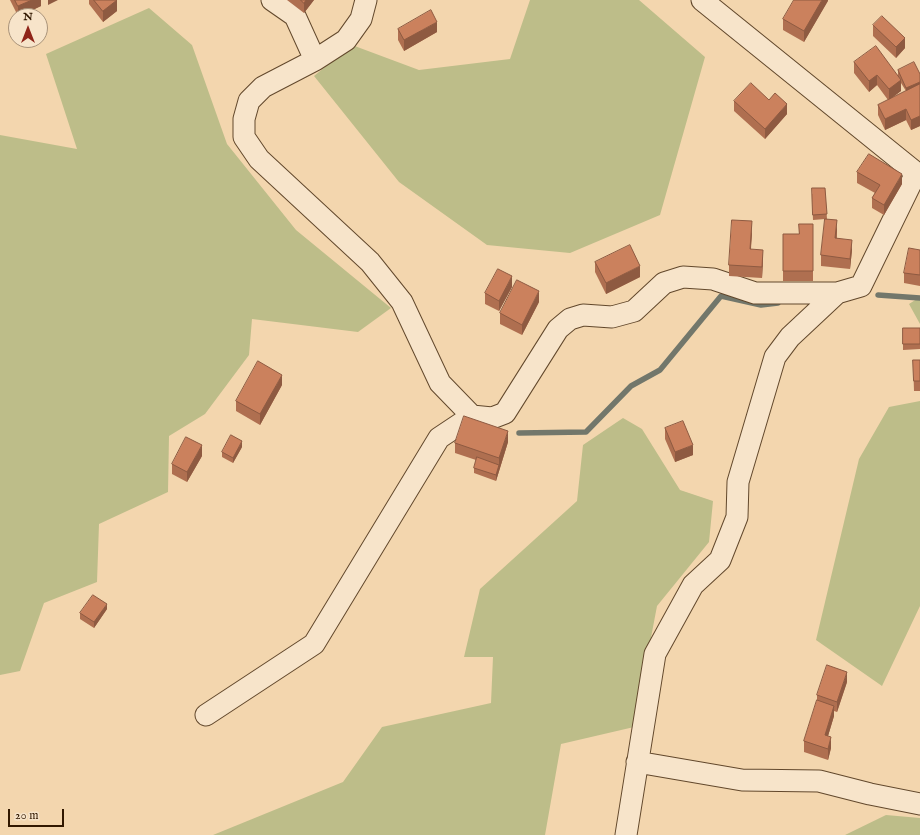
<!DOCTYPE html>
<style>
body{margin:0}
#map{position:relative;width:920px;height:835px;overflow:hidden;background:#f3d6ae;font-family:"IM FELL English",serif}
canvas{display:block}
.north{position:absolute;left:8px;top:8px;width:40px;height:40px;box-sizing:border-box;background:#f7e4ca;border:1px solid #a89279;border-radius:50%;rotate:0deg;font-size:11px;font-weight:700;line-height:16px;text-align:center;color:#311800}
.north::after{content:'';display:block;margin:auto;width:14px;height:18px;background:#8f2418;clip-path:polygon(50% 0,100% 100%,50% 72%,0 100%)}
.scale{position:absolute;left:8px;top:809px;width:56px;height:18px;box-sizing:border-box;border:2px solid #311800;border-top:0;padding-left:5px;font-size:12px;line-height:14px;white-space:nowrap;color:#311800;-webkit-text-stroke:3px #f7e4ca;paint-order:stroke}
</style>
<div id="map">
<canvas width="920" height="835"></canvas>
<div class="north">N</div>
<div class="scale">20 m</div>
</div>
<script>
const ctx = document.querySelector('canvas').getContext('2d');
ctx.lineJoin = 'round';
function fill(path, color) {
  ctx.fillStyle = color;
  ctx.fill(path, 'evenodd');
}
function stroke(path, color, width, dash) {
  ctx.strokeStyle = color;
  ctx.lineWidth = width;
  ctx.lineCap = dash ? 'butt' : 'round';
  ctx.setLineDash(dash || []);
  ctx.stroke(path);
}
fill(new Path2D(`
 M530,0h109l66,57 -45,158 -90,38 -83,-8 -88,-63 -85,-106 38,-31 67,25 91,-11z
 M149,8l43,37 35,99 69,86 95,78 -33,24 -106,-13 -3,36 -44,59 -36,22 -1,56 -69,32 -2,58 -53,21 -24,68 -20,4v-540l77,14 -31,-95z
 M920,297v27l-11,-20z
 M920,401v205l-38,80 -66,-46 43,-181 30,-52z
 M623,418l19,11 38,61 33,11 -4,41 -52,64 -23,121 -73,17 -16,91h-332l130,-53 39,-55 109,-24 2,-46h-29l16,-68 97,-88 6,-56z
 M886,815l34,3v17h-75z`), '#bdbd89');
stroke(new Path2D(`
 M878,295l42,3
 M519,433l67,-1 45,-46 29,-16 61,-74 40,9 17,-2`), '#72776b', 5.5);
const minor = new Path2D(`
 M272,0l23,16 20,44
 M366,0l-5,19 -15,21 -31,20 -52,27 -14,14 -5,18v18l15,22 111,103 32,40 38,81 32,33 20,2 13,-5 53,-84 12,-10 13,-4 29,2 22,-6 30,-28 19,-6 30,2 42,14h82l24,-7 55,-113
 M702,0l218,176
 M206,715l108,-71 125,-206 33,-22
 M637,762l105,18 77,1 51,13 50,10
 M626,835l29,-181 38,-69 27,-25 17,-43 1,-35 37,-125 15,-20 47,-44`);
stroke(minor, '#62482c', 23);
stroke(minor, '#f7e4ca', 21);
fill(new Path2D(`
 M10,0h31v6l-21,10h-2z
 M89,0h28v11l-14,11 -14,-18z
 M287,0h27l-10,13z
 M828,0l-24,42 -21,-12v-11z
 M873,25l32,23 -9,10 -23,-22z
 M398,29l39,3 -33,19 -6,-11z
 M854,62l44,13v-5l22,4v52l-9,4 -5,-10 -21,10 -7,-15v-10l10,-5 -11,-15 -8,7 -15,-19zM901,83l5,8 -16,8 11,-8z
 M769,100l18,14 -22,25 -31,-28v-10z
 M857,172l45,12 -18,31 -12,-7v-10l3,-5 -18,-10z
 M825,188l2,31 10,11v8l15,12 -2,19 -29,-3v-11l4,-36 -12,1 -1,-26z
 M813,224v57h-30v-47h16z
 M752,232l-1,17 12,11 -1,18 -33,-2v-11z
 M920,250v36l-16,-3v-10z
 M595,262l45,15 -34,17 -11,-22z
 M512,287l-13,24 -14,-7v-11z
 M539,302l-17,33 -22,-11v-11z
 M903,328h17v21l-17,1z
 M913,360h7v31h-6z
 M282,385l-22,40 -24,-14v-10z
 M665,428l28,27 -18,7 -10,-23z
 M508,442l-12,39 -22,-8v-5l2,-8 -21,-7v-10z
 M242,447l-9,16 -11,-6v-5z
 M202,456l-15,26 -15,-8v-10z
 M107,609l-13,19 -14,-9v-6z
 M847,682l-10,30 -3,-1v5l-6,20 3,12 -3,12 -24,-8v-11l13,-40v-6z`), '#af6f50');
fill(new Path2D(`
 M32,0h9v6l-21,10h-2v-10z
 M48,0h10l-10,5z
 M117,0v11l-14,11v-11z
 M306,0h8l-10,13v-10z
 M822,0h6v1l-24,41v-11z
 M437,22v10l-33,19v-11z
 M905,38v10l-9,10v-11z
 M877,75v10l-8,7v-11z
 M901,80v11l-12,9v-11z
 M920,82v5l-14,6v-5z
 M787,104v10l-22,25v-10z
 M906,109v11l-21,10v-11z
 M920,116v10l-9,4v-10z
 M902,174v10l-18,31v-10z
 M837,220v10l-2,18v-10z
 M752,221v11l-2,27v-10z
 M852,240v10l-2,19v-10z
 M763,250v10l-1,18v-11z
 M640,266v11l-34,17v-11z
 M512,276v11l-13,24v-10z
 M539,291v11l-17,33v-10z
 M282,375v10l-22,40v-11z
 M508,431v11l-12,39v-6l3,-10v-7z
 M242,441v6l-9,16v-5z
 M202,445v11l-15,26v-10z
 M693,445v10l-18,7v-10z
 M107,604v5l-13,19v-6z
 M847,672v10l-10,30v-10z
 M834,706v10l-9,30v-11z
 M831,737v11l-3,12v-11z`), '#8e5a41');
const building = new Path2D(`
 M15,0h17l-14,6z
 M94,0h23l-14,11z
 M301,0h5l-2,3z
 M794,0h28l-18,31 -21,-12z
 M431,10l6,12 -33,18 -6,-11z
 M882,16l23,22 -9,9 -23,-22z
 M876,46l25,34 -12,9 -12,-14 -8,6 -15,-19z
 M914,62l6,12v8l-14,6 -8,-18z
 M751,83l18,17 6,-7 12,11 -22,25 -31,-28z
 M920,84v32l-9,4 -5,-11 -21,10 -7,-14z
 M869,154l33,20 -18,31 -12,-7 8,-13 -23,-13z
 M812,188h13l2,26 -14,1z
 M825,219l12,1 -2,18 17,2 -2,19 -29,-4z
 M732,220l20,1 -2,28 13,1 -1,17 -33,-2z
 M799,224h14v47h-30v-37h16z
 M630,245l10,21 -34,17 -11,-21z
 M909,248l11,2v25l-16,-2z
 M498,269l14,7 -13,25 -14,-8z
 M517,280l22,11 -17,34 -22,-12z
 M903,328h17v16h-17z
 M913,360h7v21h-6z
 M258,361l24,14 -22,39 -24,-13z
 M464,416l44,15 -9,27 -44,-15z
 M683,421l10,24 -18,7 -10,-24z
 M231,435l11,6 -9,17 -11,-6z
 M186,437l16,8 -15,27 -15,-8z
 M477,457l22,8 -3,10 -22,-7z
 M93,595l14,9 -13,18 -14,-9z
 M827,665l20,7 -10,30 -20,-7z
 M817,700l17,6 -9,29 6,2 -3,12 -24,-8z`);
fill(building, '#cb815d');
stroke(building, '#8e5a41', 1);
</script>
